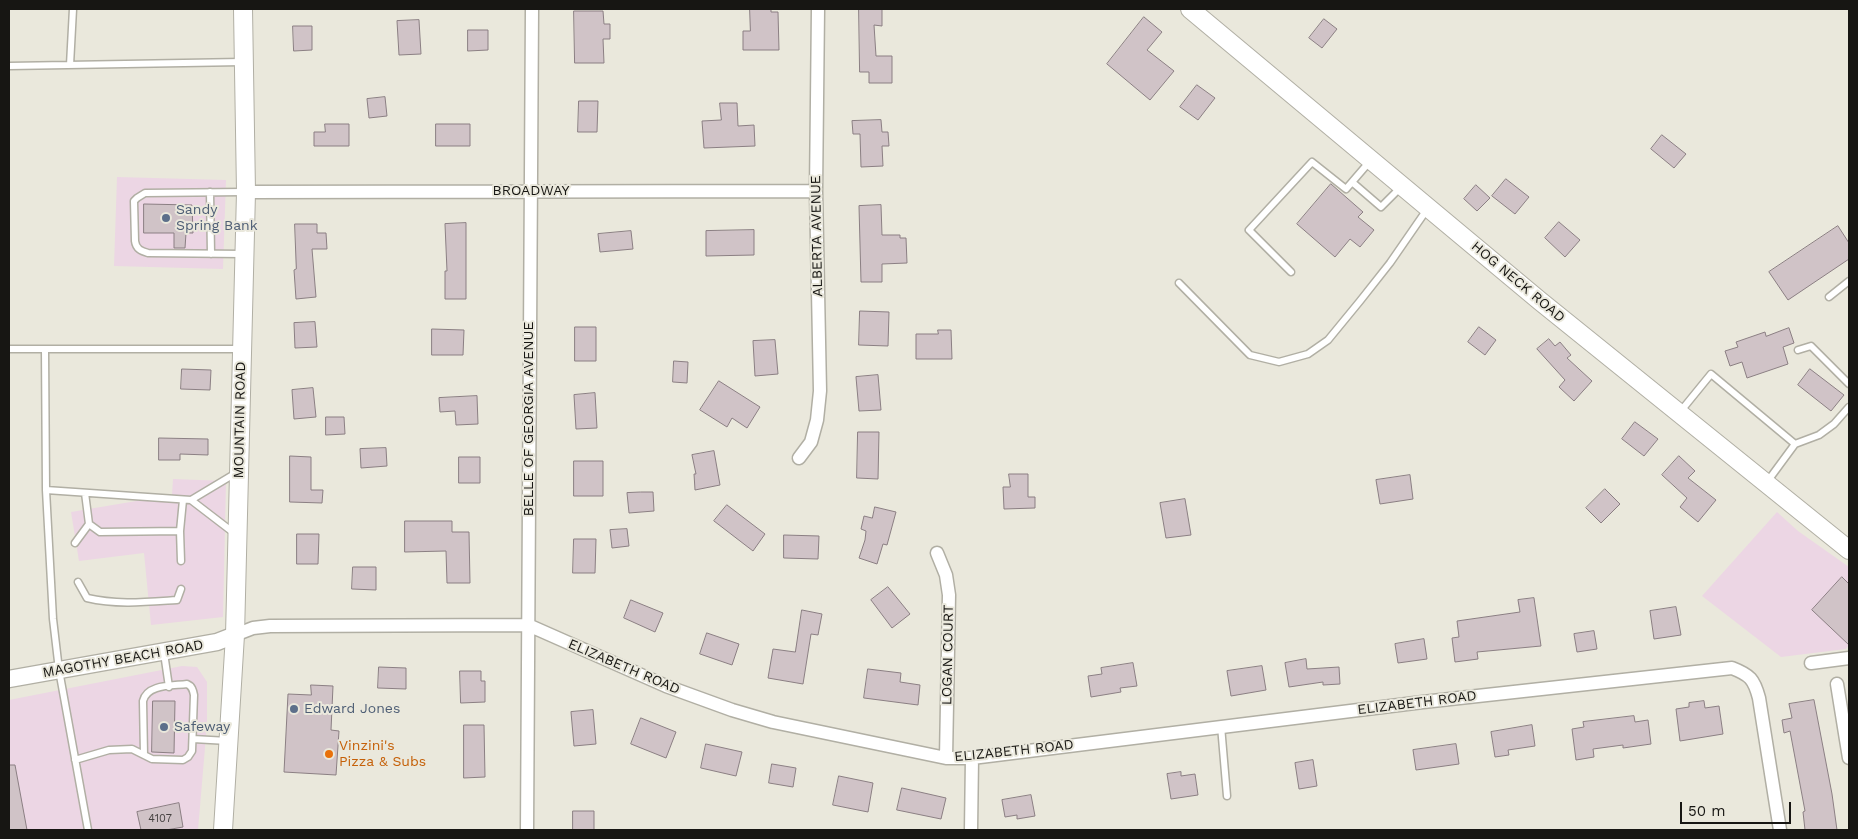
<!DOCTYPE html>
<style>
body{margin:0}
#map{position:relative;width:1858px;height:839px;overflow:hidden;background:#eae8dc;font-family:"Work Sans",sans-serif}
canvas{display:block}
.frame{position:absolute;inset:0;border:10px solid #171613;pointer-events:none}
.scale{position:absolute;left:1680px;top:802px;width:111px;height:22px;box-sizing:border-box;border:2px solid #171613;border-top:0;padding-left:6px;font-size:15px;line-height:18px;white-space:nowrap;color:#171613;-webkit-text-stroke:4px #eae8dc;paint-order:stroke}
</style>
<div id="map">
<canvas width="1858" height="839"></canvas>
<div class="frame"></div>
<div class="scale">50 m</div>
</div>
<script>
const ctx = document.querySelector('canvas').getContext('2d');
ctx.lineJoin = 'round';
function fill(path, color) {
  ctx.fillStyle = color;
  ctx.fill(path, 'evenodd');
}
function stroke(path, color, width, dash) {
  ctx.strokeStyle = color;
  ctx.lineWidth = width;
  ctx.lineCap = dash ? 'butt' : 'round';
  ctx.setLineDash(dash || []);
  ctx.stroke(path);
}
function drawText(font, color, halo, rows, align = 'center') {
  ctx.font = font + ' "Work Sans",sans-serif';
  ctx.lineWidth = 4;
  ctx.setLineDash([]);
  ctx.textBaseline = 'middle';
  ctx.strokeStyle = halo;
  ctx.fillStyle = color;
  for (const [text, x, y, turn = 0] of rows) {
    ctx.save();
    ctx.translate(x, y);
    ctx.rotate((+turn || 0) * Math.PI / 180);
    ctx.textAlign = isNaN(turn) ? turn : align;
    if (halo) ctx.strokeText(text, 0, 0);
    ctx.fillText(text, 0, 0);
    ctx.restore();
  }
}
fill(new Path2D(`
 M117,177l109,3 -3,89 -109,-3z
 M173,479l53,2 -3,136 -72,8 -7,-72 -65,8 -8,-49 101,-17z
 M1777,512l21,19 51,36v78l-3,4 -65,8 -79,-61z
 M182,666l15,1 10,15v42l-9,106h-189v-130z`), '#ecd6e4');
const building = new Path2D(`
 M750,9h21v3h7l1,38h-36v-19h7z
 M859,9h23v17l-8,-1 2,31h16v27h-23v-11h-9z
 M574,11h29l1,13h6v15h-7l1,24h-29z
 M1144,17l18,15 -15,18 27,21 -24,29 -43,-36z
 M1324,19l13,10 -15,19 -13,-10z
 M419,20l2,34 -22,1 -2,-34z
 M293,26h19v24l-18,1z
 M468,30h20v20l-20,1z
 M1197,85l18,13 -17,22 -18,-13z
 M385,97l2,19 -18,2 -2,-19z
 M579,101h19l-1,31h-19z
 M720,103h17l1,23 16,-1 1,21 -51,2 -2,-27 19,-1z
 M881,120l1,12h6l1,14h-7l1,20 -22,1 -1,-33h-7l-1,-13z
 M325,124h24v22h-35v-14h11z
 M436,124h34v22h-34z
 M1662,135l24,19 -12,14 -23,-19z
 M1506,179l23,18 -14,17 -23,-18z
 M1331,184l32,28 -5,5 16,13 -14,17 -10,-8 -15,18 -38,-33z
 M1476,185l14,13 -13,13 -13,-12z
 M144,204l48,1 1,28h-7l-1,15h-11v-15h-30z
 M881,205l1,30h18v3h6l1,25 -25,1v18h-21l-2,-76z
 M1559,222l21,18 -15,17 -20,-19z
 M466,223v76h-21v-28h2l-2,-47z
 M295,224h22v9h9l1,16h-15l4,48 -20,2 -2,-29 2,-1z
 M1838,226l11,17v16l-61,41 -19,-28z
 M754,230v25l-48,1v-25z
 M631,231l2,18 -33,3 -2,-18z
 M860,311l29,1 -1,34 -29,-1z
 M315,322l2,25 -22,1 -1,-25z
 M575,327h21v34h-21z
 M1479,327l17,13 -11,15 -17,-13z
 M1789,328l5,15 -11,4 5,17 -41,14 -5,-16 -12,4 -5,-15 13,-4 -2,-5 29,-10 1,4z
 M432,329l32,1 -1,25h-31z
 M938,330h13l1,29h-36v-25h22z
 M1549,339l6,7 5,-4 11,13 -4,3 25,23 -18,20 -15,-14 6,-7 -28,-31z
 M775,340l3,34 -23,2 -2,-35z
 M674,361l14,1 -1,21 -14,-1z
 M182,369l29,1 -1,20 -29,-1z
 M1810,369l34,26 -13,16 -33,-26z
 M878,375l3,35 -22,1 -3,-34z
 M719,381l41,26 -13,21 -15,-10 -5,9 -27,-17z
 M313,388l3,29 -22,2 -2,-29z
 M595,393l2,35 -21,1 -2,-34z
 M477,396l1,28 -22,1 -1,-14 -15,1 -1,-14z
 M326,417h18l1,17 -19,1z
 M1635,422l23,17 -14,17 -22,-17z
 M858,432h21l-1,47 -21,-1z
 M159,438l49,1v16l-28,-1v6h-21z
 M386,448l1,18 -26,2 -1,-19z
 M714,451l6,34 -25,5 -1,-16h2l-4,-19z
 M290,456l21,1v33h12l-1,13 -32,-1z
 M1679,456l16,15 -7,7 28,22 -18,22 -18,-15 7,-9 -25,-23z
 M459,457h21v26h-21z
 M574,461h29v35h-29z
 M1009,474h19v23h7v11l-31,1 -1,-22h7z
 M1410,475l3,24 -33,5 -4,-24z
 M1605,489l15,15 -19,19 -15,-15z
 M641,492h12l1,19 -25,2 -2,-20z
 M1185,499l6,36 -25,3 -6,-35z
 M727,505l38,29 -12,17 -39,-30z
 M875,507l21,5 -9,33 -4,-1 -6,20 -18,-6 6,-18 1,-9 -5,-2 3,-13 8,2z
 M405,521h47v11h17l1,51h-23l-1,-32 -41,1z
 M627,529l2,17 -17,2 -2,-18z
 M297,534h22l-1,30h-21z
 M784,535l35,1 -1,23 -34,-1z
 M574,539h22l-1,34h-22z
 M353,567h23v23l-24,-1z
 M1842,577l7,7v61l-37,-35z
 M888,587l22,27 -18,14 -21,-28z
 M1534,598l7,48 -64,6 1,7 -23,3 -3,-24 7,-1 -2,-16 63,-9 -2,-12z
 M631,600l32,13 -8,19 -31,-14z
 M1676,607l5,28 -27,4 -4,-28z
 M802,610l20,4 -4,21 -7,-1 -8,50 -35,-6 5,-29 22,3z
 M1594,631l3,18 -20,3 -3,-18z
 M707,633l32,11 -7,21 -32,-11z
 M1424,639l3,20 -29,4 -3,-19z
 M1306,659l1,10 32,-2 1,17 -17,1v-3l-34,5 -4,-24z
 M1133,663l4,23 -17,2 1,4 -30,5 -3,-21 14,-2 -1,-6z
 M1262,666l4,24 -35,6 -4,-25z
 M379,667l27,1v21l-28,-1z
 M868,669l33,4 -1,9 20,3 -2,20 -54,-7z
 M460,671h21v10h4v21l-24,1z
 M311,685l22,1 -2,44 8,1 -3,44 -52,-3 4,-78 23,1z
 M1814,700l18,94 5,36h-32l-2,-18 2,-1 -15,-80 -6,2 -2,-13 10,-2 -3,-14z
 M153,701h22l-1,52 -22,-1z
 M1704,701l1,7 14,-2 4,28 -43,7 -4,-32 13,-2v-4z
 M593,710l3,34 -22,2 -3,-34z
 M1634,716l1,6 13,-2 3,24 -28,4v-3l-30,4 1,8 -18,3 -4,-31 12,-2 -1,-5z
 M641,718l35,14 -10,26 -35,-14z
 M464,725h20l1,52 -21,1z
 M1532,725l3,21 -27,4 1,5 -14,2 -4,-25z
 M706,744l36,8 -6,24 -35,-8z
 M1456,744l3,20 -43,6 -3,-20z
 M1313,760l4,26 -18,3 -4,-26z
 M772,764l24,4 -3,19 -24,-4z
 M9,765h6l12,65h-18z
 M1181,772v4l14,-2 3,21 -27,4 -4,-25z
 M839,776l34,7 -5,29 -35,-7z
 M902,788l44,10 -5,21 -44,-9z
 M1031,795l4,21 -18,3v-4l-12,2 -3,-17z
 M179,803l4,24 -17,3h-25l-4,-18z
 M573,811h21v19h-21z`);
fill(building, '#d0c3c7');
stroke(building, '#8b7f83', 1);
const service = new Path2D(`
 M70,65l3,-56
 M9,66l233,-4
 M1352,182l29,25 21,-21
 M210,192l1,62
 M243,254l-95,-1c-7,-2 -12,-4 -13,-12l-1,-40 3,-3 8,-5 99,-1
 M1291,272l-42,-42 63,-68 34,27 25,-29
 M1179,283l71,72 29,7 29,-8 20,-14 32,-39 30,-38 38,-55
 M1829,297l20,-16
 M9,349h231
 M45,349l1,141
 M1798,350l13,-4 38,38
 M1680,412l31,-38 84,70 -28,38
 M1795,444l24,-9 15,-11 15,-17
 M85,493l4,31 11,8 80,-1 3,-31
 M180,531l1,30
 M234,533l-43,-33 45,-27
 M75,543l14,-19
 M78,582l9,16c30,7 59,4 90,2l4,-11
 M164,653l5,34
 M1221,726l6,70
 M193,739l35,2
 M75,760l34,-10 23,-1 20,10 31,1 5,-3 4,-6 2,-56c-1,-5 -2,-9 -7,-11 -15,2 -40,0 -44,17l1,54
 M88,830l-29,-160 -6,-51 -7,-129 145,10`);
const minor = new Path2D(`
 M246,192l570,-1
 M799,458l12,-16 6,-22 3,-29 -4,-200 2,-182
 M937,553l9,22 3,20 -3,163
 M235,635l18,-7 17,-2 258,-1 138,61 66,24 41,12 173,36h26l451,-56 309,-34c18,7 22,11 27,30l21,132
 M1811,663l38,-5
 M1837,684l12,74
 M527,830l5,-821
 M971,830l1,-72`);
const tertiary = new Path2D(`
 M9,679l208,-37 18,-7`);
const secondary = new Path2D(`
 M1190,9l350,292 309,249
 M223,830l12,-195 11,-443 -3,-183`);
stroke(service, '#b1afa4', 9);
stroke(minor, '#b1afa4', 15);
stroke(tertiary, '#b1afa4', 19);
stroke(secondary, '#b1afa4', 20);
stroke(service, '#fff', 6);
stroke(minor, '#fff', 12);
stroke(tertiary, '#fff', 16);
stroke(secondary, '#fff', 18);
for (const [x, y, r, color] of [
 [166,218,5,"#5c6f8a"],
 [294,709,5,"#5c6f8a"],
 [164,727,5,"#5c6f8a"],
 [329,754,5,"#e8710a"]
]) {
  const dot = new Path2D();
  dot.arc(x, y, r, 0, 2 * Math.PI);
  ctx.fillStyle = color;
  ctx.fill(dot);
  stroke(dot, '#eae8dc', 2);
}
drawText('11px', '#454140', null, [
 ["4107",160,819]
]);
drawText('14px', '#171613', '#eae8dc', [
 ["BROADWAY",531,191],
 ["ALBERTA AVENUE",817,236,-91],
 ["HOG NECK ROAD",1518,282,40],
 ["BELLE OF GEORGIA AVENUE",529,419,-90],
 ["MOUNTAIN ROAD",240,420,-89],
 ["LOGAN COURT",948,655,-89],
 ["MAGOTHY BEACH ROAD",123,659,-10],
 ["ELIZABETH ROAD",624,667,23],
 ["ELIZABETH ROAD",1417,703,-7],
 ["ELIZABETH ROAD",1014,751,-6]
]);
drawText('14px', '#4e5e75', '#eae8dc', [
 ["Sandy",176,210],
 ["Spring Bank",176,226],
 ["Edward Jones",304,709],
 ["Safeway",174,727]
], 'left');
drawText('14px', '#c56008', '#eae8dc', [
 ["Vinzini's",339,746],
 ["Pizza & Subs",339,762]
], 'left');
</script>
